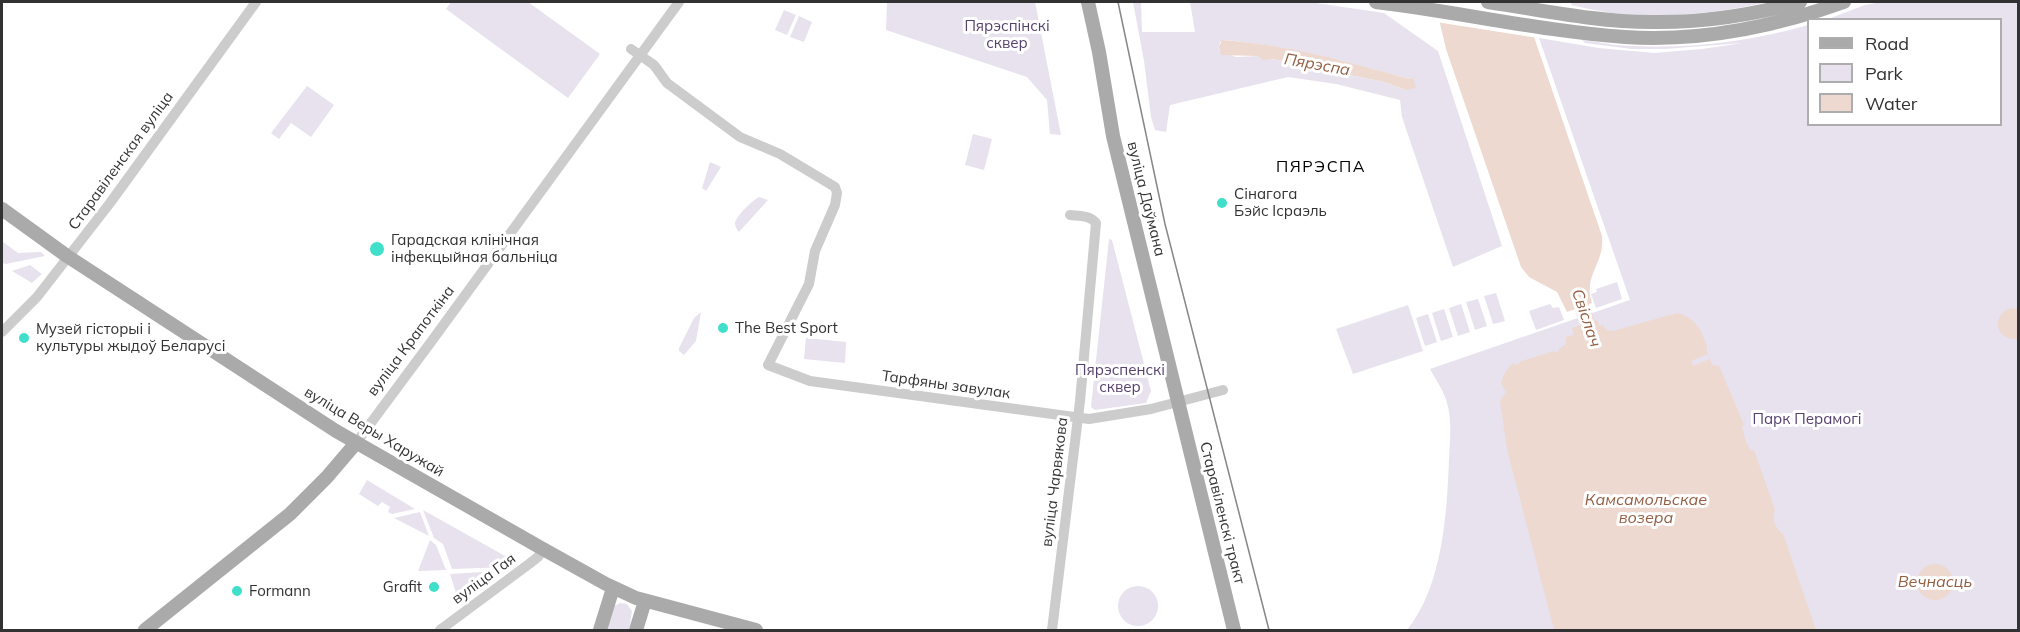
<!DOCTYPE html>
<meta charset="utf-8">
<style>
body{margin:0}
#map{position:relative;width:2020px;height:632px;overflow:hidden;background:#fff;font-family:Mulish,sans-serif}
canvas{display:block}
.frame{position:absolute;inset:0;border:3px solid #323232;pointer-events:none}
.legend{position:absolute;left:1807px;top:18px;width:195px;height:108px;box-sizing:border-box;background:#fff;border:2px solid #adadad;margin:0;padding:8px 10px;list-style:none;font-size:18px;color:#323232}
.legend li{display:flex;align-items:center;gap:12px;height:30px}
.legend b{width:30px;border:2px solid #adadad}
</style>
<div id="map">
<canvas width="2020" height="632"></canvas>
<div class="frame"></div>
<ul class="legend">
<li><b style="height:8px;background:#aaa"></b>Road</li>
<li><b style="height:16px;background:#e7e2ee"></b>Park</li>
<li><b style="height:16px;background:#edd9cf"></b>Water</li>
</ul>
</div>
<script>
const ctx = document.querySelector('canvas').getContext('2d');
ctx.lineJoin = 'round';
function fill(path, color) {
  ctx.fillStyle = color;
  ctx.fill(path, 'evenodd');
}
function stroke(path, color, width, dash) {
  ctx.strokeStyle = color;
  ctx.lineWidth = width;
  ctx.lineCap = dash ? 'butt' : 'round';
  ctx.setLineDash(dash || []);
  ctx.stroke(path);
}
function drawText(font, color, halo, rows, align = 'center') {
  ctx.font = font + ' Mulish,sans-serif';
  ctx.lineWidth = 6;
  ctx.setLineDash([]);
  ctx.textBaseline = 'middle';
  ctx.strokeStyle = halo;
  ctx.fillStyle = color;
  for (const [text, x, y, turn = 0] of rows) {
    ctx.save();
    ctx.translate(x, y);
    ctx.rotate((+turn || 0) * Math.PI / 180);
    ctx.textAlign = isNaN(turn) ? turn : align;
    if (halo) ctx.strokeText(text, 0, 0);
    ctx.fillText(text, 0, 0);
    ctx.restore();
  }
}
fill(new Path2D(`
 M451,2h77l72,52 -32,44 -122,-89z
 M887,2h148l26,133 -11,-1 -3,-34 -20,-23 -141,-47z
 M1133,2h8l1,30h53l-5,-30h119l75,11 54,38 64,195 -49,21 -51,-150 -2,-17 -64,-16 -48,-7 -118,28 -4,27 -11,-2 -4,-13 -7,-56zM1223,40c62,5 126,22 186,39l4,-2 -7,13 -22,-8 -113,-23 -13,-3 -22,1 -17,-7 1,-8h2z
 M1572,2h196c-48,11 -107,17 -156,11 -14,-2 -27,-5 -41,-8z
 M1882,2h136v628h-611c36,-45 40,-117 42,-172 1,-18 3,-38 -2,-55 -3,-12 -11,-23 -17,-34l200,-69 -91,-262 60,10 55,5 48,-4 41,-6 -79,6h-32l-47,-6 -3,-3c17,2 34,6 51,6 59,3 119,-5 175,-21v99h192v-104l-172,-1 37,-14z
 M784,10l12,5 -9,20 -12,-5z
 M799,16l13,6 -8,20 -14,-5z
 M307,86l27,19 -23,32 -20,-14 -12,16 -8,-6z
 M973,134l19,5 -8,31 -19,-5z
 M710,162l11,5 -15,24 -4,-3z
 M759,197l9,3 -29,32c-2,-3 -4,-5 -4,-9 1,-7 18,-23 24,-26z
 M1109,239l3,1 39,151 -5,12 -51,7 -4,-3z
 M2,241l16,12 23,-1 4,4 -39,8 -4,-1z
 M30,265l12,9 -10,9 -20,-12z
 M1617,282l5,17 -26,9 -5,-14 6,-2 -1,-3z
 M1496,293l9,28 -12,3 -9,-28z
 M1478,299l9,27 -12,4 -9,-28z
 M1461,304l9,28 -12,4 -9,-28z
 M1550,304l3,4 6,-1 5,13 -28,10 -7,-19z
 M1408,305l15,46 -70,23 -17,-45z
 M1444,309l9,28 -12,4 -9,-28z
 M701,312l-5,29 -12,14 -5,-4v-3l15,-30z
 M1428,314l9,28 -12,4 -9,-28z
 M806,338l40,4 -1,21 -41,-4z
 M367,480l48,29 -23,5 -4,-2 2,-5 -8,-5 -4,4 -19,-12z
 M423,510l91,51 -5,6 -57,2 -9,-25 -9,-6z
 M420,512l9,24 -35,-18z
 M430,540l6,5 10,25 -28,1z
 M483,572l-27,21 -6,-19z
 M1118 606a20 20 0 1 1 40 0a20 20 0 1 1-40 0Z
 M620,603l7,1 5,7 -3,19h-25l10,-24z`), '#e7e2ee');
fill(new Path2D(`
 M1438,15l94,16 70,205c3,28 -19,38 -10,67l-25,9 -10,-20 -28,-15 -8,-10 -75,-218z
 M1222,40c63,4 127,22 187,39l4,-2 3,11 -10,2 -22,-8 -112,-23 -9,1 -5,-4 -37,-1 -2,-8z
 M2011,308l7,1v30c-23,2 -28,-24 -7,-31z
 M1677,313c18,4 24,17 30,33l-1,3 2,5 -17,7 2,5 17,-7 2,6 7,1 25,59 -2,2 4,15 5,9 3,-1 21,60c-4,7 1,20 8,24l33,96h-262l-47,-181 -7,-48 6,-9 -5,-9c2,-8 6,-15 13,-20l1,2 5,-2 -1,-1 35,-11 1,2 4,-2v-2l7,-5v-7l8,-2 -2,-7 25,-8 2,6 4,-1 3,5 7,1z
 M1917 582a18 18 0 1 1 36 0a18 18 0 1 1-36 0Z`), '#edd9cf');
fill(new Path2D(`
 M1434,2h95l2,15 7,21 -102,-16z`), '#fff');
stroke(new Path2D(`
 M1576,289l17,51`), '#edd9cf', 15);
stroke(new Path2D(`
 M631,49l23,16 13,18 73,54 40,17 55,33 2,6 -2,12 -20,46 -6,33 -41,81 42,16 279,38 62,-10 72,-19
 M2,332l35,-35 73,-94 146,-201
 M356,443l75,-101 248,-340
 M440,630l89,-66 9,-7 5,-8
 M1052,630l28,-229 16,-178c-6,-8 -17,-7 -26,-8`), '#ccc', 10);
stroke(new Path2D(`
 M1088,2l11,50 14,84 121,494
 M1376,2c83,10 166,29 249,35 75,5 149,-10 219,-35
 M1488,2c54,8 109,20 163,20 51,1 101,-7 149,-20
 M2,209l65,47 269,175 207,118 63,35 30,14 120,32
 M145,630l145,-116 37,-37 29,-34
 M600,630l13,-42
 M636,630l9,-29`), '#aaa', 14);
stroke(new Path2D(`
 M1118,2l47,222 104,406`), '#878787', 1.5);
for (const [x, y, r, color] of [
 [1222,203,6,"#3fdfca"],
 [377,249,8,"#3fdfca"],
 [723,328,6,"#3fdfca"],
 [24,338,6,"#3fdfca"],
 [434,587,6,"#3fdfca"],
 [237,591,6,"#3fdfca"]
]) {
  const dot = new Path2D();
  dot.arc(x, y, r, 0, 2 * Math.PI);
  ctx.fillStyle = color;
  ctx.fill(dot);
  stroke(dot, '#fff', 2);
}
drawText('15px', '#56406d', '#fff', [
 ["Пярэспінскі",1007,26],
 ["сквер",1007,43],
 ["Пярэспенскі",1120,370],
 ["сквер",1120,387],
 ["Парк Перамогі",1807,419]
]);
drawText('15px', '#323232', '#fff', [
 ["Старавіленская вуліца",121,161,-54],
 ["вуліца Даўмана",1146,199,76],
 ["вуліца Крапоткіна",411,341,-53],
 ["Тарфяны завулак",946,385,8],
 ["вуліца Веры Харужай",374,432,31],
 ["вуліца Чарвякова",1055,482,-83],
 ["Старавіленскі тракт",1222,513,76],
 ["вуліца Гая",484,579,-36]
]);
drawText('15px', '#323232', '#fff', [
 ["Сінагога",1234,194],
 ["Бэйс Ісраэль",1234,211],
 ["Гарадская клінічная",391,240],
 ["інфекцыйная бальніца",391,257],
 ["The Best Sport",735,328],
 ["Музей гісторыі і",36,329],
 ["культуры жыдоў Беларусі",36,346],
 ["Grafit",422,587,"right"],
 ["Formann",249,591]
], 'left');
drawText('italic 16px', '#935d42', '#fff', [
 ["Пярэспа",1317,65,10],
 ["Свіслач",1586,318,71],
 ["Камсамольскае",1646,500],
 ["возера",1646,518],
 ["Вечнасць",1935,582]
]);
ctx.letterSpacing = '1.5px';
drawText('16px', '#000', '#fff', [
 ["ПЯРЭСПА",1321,167]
]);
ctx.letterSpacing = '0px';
</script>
